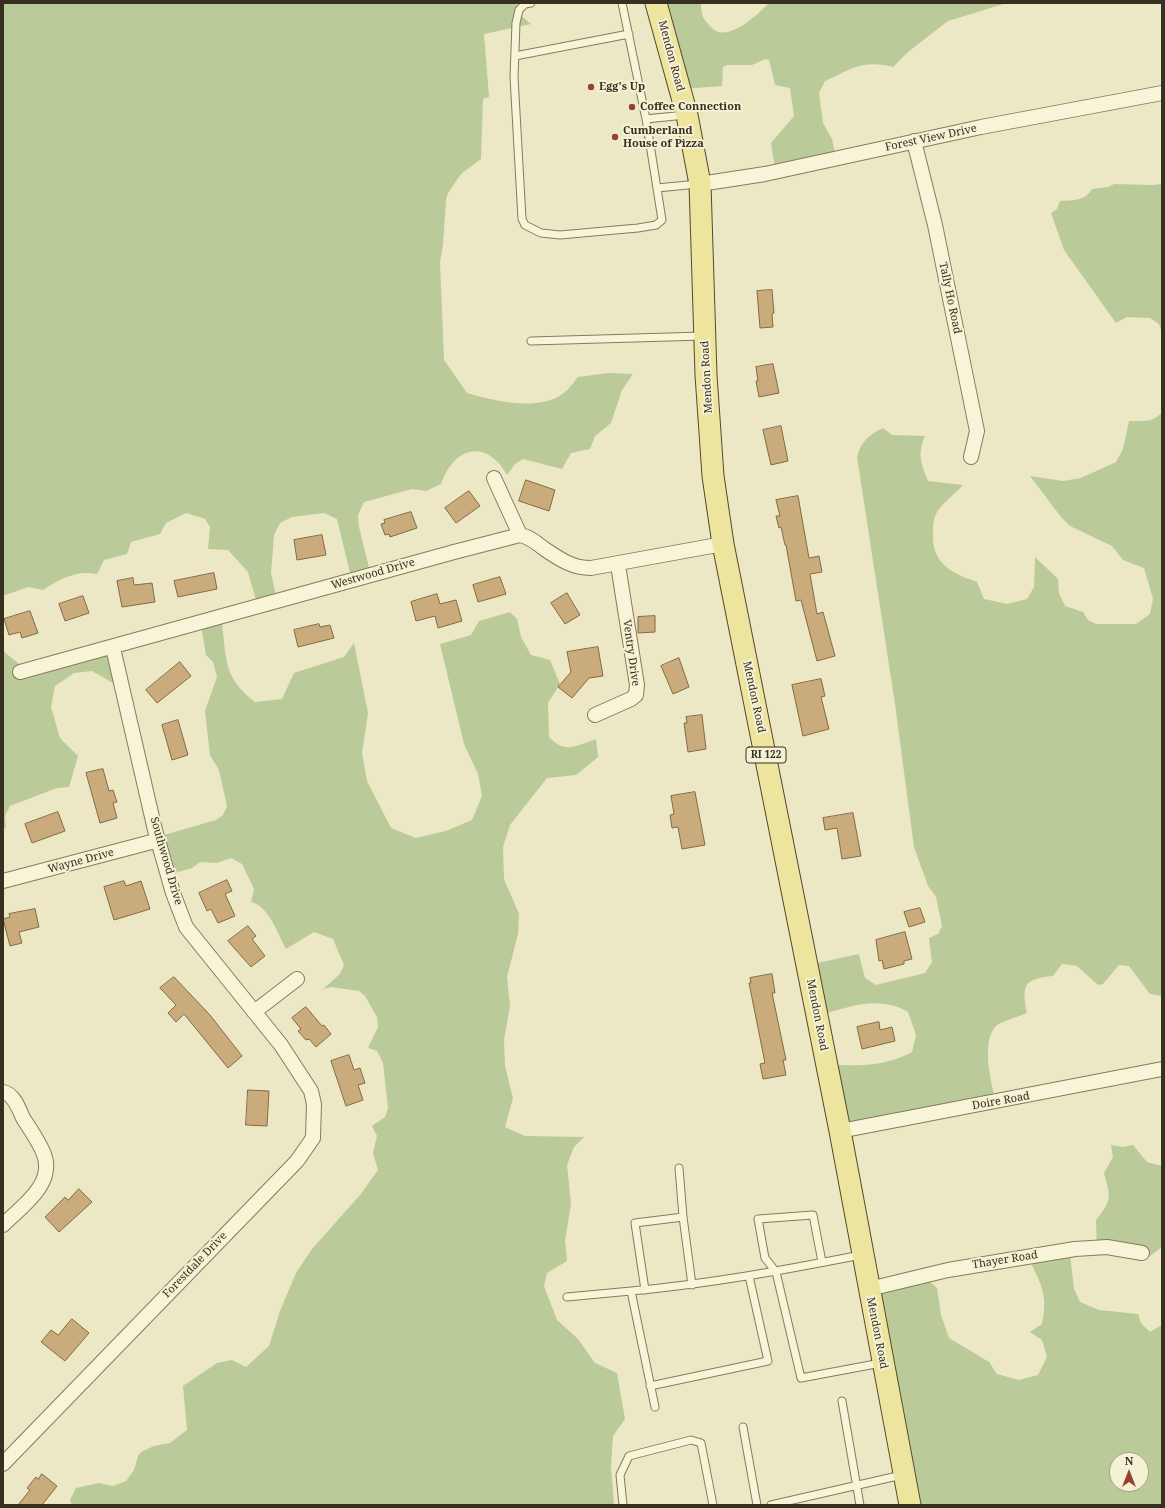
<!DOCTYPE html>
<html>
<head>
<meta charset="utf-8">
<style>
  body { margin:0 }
  #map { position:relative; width:1165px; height:1508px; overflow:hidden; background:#ece8c5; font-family:"Noto Serif",serif }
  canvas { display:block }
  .frame { position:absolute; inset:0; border:4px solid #372f1f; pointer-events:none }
  .north { position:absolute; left:1109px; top:1452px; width:40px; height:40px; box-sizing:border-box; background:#f4f1d4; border:1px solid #a8a38c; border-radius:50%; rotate:0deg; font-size:11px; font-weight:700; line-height:16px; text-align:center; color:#372f1f }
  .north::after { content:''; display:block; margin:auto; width:14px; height:18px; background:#92422e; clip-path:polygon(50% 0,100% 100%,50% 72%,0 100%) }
</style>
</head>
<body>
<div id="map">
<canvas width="1165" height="1508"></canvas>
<div class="frame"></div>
<div class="north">N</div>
</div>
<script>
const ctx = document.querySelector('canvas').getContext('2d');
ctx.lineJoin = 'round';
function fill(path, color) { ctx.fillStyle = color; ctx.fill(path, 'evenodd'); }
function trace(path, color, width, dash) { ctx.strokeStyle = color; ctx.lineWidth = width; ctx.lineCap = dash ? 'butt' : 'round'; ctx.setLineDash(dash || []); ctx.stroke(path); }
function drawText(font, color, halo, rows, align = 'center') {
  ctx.font = font + ' "Noto Serif",serif'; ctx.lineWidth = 4; ctx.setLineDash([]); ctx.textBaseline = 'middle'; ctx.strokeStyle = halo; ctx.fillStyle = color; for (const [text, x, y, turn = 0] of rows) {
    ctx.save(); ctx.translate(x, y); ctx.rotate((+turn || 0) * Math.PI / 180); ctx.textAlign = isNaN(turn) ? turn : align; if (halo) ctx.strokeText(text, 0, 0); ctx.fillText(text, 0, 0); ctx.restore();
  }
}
fill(new Path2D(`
  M3,3H513L518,5L519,14L531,24L484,34L489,97L483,99L481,159L461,174L448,193L446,200L443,245L440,262L444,360L467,393C494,401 536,411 561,395C568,391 573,383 578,377L609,373L633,374L622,390L611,423L595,436L590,449L571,453L562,469L523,459L515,464L507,475C486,438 454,447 441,484L426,491L412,489L364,502L358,515L359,527L371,576L352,581L337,519L324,513L292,517L280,523L274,535L271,573L276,595L256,600L248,572L228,550L208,549L210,527L205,519L186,513L166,523L160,534L131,542L127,554L104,560L97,574C77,570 60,579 43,590L28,587L3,596Z
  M655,3H701C701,13 702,18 709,25C711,27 714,30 716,31C733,39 759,13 769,3H1007L948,21L908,52L893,67C863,59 851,69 825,81L819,93L823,123L832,139L837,163L776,175L771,143L794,116L790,88L775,85L769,60L765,59L752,65H727L723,67L722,86L683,89Z
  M1114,184L1152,185L1162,184V333L1159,324L1150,318L1127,317L1116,323L1064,250L1051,213L1057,209L1060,201C1074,200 1085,201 1092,189L1108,187Z
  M1162,412V996L1150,994L1129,966L1119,965L1103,984L1098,985L1077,966L1062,964L1053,976C1022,979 1022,986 1027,1013C1020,1016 1000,1022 996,1026C980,1043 992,1084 996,1104L847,1135L837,1065C864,1066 888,1065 912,1052L916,1035L908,1012C878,995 850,1007 820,1015L803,966L859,954L865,978L876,985L925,973L932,962L929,938L938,934L942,926L936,897L928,886L914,847L895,704L857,457C861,441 869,435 883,428L892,435L925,436C917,455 921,463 928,481L963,485C955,494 941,504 936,514C933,520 933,526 933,532C931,563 951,573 977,582L984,599L1007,604L1027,599L1034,587L1035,557L1058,579L1059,593L1065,606L1083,612L1088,620L1096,624H1136L1150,614L1153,599L1144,568L1123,560L1112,546L1070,526L1061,517L1030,476L1063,481L1081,478L1116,462L1123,449L1129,421C1141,421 1154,423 1162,412Z
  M510,612L517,619L521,637L531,655L550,660L560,684L548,703L549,737C565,754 576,746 596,739L598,757L576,775L547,778L510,825L503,847L504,879L519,914L518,934L507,977L510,1006L504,1040L505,1066L513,1098L505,1127L525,1136L584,1137L574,1147L567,1165L571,1204L565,1240L567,1261L547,1273L544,1286L557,1320L578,1339L595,1363L617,1373L625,1419L613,1436L611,1466L614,1505H72L70,1500L76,1488L99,1483L113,1486L126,1481L134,1470L138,1456L141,1452L154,1446L170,1443L187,1430L183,1386L217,1363L232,1360L246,1367L269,1346L280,1311L296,1273L312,1249L360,1195L378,1170L373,1153L377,1136L372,1126L385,1117L388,1108L383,1063L377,1051L368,1048L378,1027L377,1017L365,996L359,991L331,987L323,989L340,974L344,965L333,939L314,932L286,949C278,934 269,906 251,902L254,889L242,864L231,858L217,863L200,862L192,868L168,875L157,837L216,820L223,815L227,806L219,770L210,755L205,711L217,677L213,662L206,655L201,625L212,621L222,624C227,661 223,677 255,702L282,699L294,673L344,657L354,643L368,713L362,753L367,781L391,828L416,838L446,831L472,820L482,796L478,774L464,744L440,644L471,635L479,621Z
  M109,650L120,687L92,671L74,673L55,686L51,707L60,738L78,756L69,787L57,788L10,806L5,816L6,829L3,826V651L28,671Z
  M1111,1145L1123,1147L1133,1145L1147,1162L1162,1166V1247L1146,1259L1097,1251L1096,1220C1113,1200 1110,1196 1104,1173L1113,1157Z
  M1070,1254L1074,1289L1080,1302L1099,1310L1138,1314L1141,1323L1150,1332L1162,1325V1505H909L869,1292L926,1279L937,1288L941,1315L949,1338L989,1362L997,1374L1019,1380L1038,1375L1047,1357L1042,1340L1030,1332L1042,1324C1048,1296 1042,1286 1030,1261ZM1117,1460H1141V1484H1117Z`), '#baca99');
const building = new Path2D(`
  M772,290L774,313L772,314L773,327L760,328L757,291Z
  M773,364L779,393L759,397L756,381H758L756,367Z
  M781,426L788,461L771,465L763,430Z
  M526,480L555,490L549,511L519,501Z
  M469,491L480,506L456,523L445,508Z
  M798,496L809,558L819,556L822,572L810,574L817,614L823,612L835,656L817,661L801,600L796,601L786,545H785L781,527L779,528L776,516H780L776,500Z
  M411,512L417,528L390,537L389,534L385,535L381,524L385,523L384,520Z
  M322,535L326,555L297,560L294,540Z
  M214,573L217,589L178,597L174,581Z
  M500,577L506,594L478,602L473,585Z
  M133,578L134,585L152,583L155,602L122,607L117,581Z
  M567,593L580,615L565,624L551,603Z
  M437,594L440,604L456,600L462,621L438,628L435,616L416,621L411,602Z
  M83,596L89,613L65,621L59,604Z
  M30,611L38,633L22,638L20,632L9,635L4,619Z
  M655,616V632L638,633V617Z
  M319,624L320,627L330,625L334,638L298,647L294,630Z
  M598,647L603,676L589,678L572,698L558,687L571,672L567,652Z
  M679,658L689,687L673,694L661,666Z
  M180,662L191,676L157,703L146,690Z
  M821,679L825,696L821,697L829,729L803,736L792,685Z
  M702,715L706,749L688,752L684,723H687L686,717Z
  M178,720L188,755L172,760L162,725Z
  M103,769L109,791L113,790L117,802L113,803L117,818L100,823L86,773Z
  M695,792L705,845L682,849L678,827L672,828L670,815L674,814L671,796Z
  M58,812L65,831L32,843L25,824Z
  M853,813L861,856L842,859L837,828L825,830L823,818Z
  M227,880L232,891L225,894L235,916L218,923L211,909L207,911L199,893Z
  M124,881L126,886L141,881L150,909L114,920L104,887Z
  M920,908L925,922L909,927L904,912Z
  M35,909L39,927L19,932L22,943L10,946L3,919L10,917L9,914Z
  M248,926L256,936L252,939L265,956L251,967L228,941Z
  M905,932L912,959L904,961V964L884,969L882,960L879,961L876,940Z
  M772,974L775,993H772L786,1060H783L786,1075L763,1079L760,1064L765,1063L749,983H751L750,978Z
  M174,977L210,1015L242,1056L228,1068L184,1014L176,1022L168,1013L176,1005L160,988Z
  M306,1007L322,1026L324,1025L331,1034L316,1047L309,1039L306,1040L298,1031L301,1029L292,1018Z
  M879,1022L880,1030L892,1027L895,1041L862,1049L857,1027Z
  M349,1055L354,1070L360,1068L365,1083L358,1085L363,1100L346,1106L331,1061Z
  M248,1090L269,1091L267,1126L246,1125Z
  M79,1189L92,1202L59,1232L45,1217L65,1197L68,1200Z
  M72,1319L89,1333L65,1361L41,1342L51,1330L58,1335Z
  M42,1474L57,1486L42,1505H18L30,1490L27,1488L36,1477L38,1479Z`);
fill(building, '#c9ab7c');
trace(building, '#846a43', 1);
const service = new Path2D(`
  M531,3L525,4L519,10L516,23L514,77L522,219L525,225L541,233L560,235L638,228L656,225L662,220L646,119L622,3
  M515,56L629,34
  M646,119L685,115
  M657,188L698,184
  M531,341L703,336
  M679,1168L683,1217
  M822,1262L813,1215L758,1219L765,1258L776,1272L801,1378L881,1363
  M645,1290L635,1223L683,1217L692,1285
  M567,1297L631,1291
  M650,1386L768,1361L749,1276
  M842,1401L860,1505
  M655,1407L631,1291C709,1284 784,1270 861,1255
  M743,1427L757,1505
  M623,1505L620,1475L629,1456L691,1440L701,1443L713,1505
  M771,1505L902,1475`);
const minor = new Path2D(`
  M914,141L935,225L977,431L971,457
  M700,184L765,174L981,127L1162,93
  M494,478L520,535
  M20,672L454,552L520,535C531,537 537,544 546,550C561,560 573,568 591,568L723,544
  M595,715L631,699L636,695L637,685L618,565
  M3,881L159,840
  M254,1012L297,979
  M3,1092C14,1094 19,1109 23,1118C30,1129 38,1140 43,1152C57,1183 22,1206 3,1225
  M840,1131L1162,1069
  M869,1289L948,1270L1075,1249L1107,1247L1142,1253
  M3,1464L297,1161L313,1138L314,1104L311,1091L281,1045L186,927L173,893L155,830L113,648`);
const primary = new Path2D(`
  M656,3L687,115L700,184L706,375L713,476L723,544L840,1131L910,1505`);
trace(service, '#867b5c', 9);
trace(minor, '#867b5c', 16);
trace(primary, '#544830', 23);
trace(service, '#f7f4d8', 7);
trace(minor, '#f7f4d8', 14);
trace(primary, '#ede59e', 21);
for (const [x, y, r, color] of [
  [591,87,4,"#92422e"],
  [632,107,4,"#92422e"],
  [615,137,4,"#92422e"]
]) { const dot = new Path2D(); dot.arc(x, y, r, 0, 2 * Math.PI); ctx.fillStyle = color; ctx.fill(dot); trace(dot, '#f4f1d4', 1.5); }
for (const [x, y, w] of [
  [766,755,40]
]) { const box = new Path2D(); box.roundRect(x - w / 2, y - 8, w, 16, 3); ctx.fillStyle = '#f4f1d4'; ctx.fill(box); trace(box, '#372f1f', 1); }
drawText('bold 10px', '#372f1f', null, [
  ["RI 122",766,755]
]);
drawText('11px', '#372f1f', '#f4f1d4', [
  ["Mendon Road",671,56,75],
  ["Forest View Drive",931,138,-12],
  ["Tally Ho Road",950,298,78],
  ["Mendon Road",707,377,-93],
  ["Westwood Drive",373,574,-16],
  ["Ventry Drive",631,653,82],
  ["Mendon Road",754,697,78],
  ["Wayne Drive",81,861,-15],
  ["Southwood Drive",166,861,74],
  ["Mendon Road",817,1015,79],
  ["Doire Road",1001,1101,-10],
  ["Thayer Road",1005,1260,-9],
  ["Forestdale Drive",195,1265,-46],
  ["Mendon Road",877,1333,79]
]);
drawText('bold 11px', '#372f1f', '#f4f1d4', [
  ["Egg's Up",599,87],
  ["Coffee Connection",640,107],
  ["Cumberland",623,131],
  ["House of Pizza",623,144]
], 'left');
</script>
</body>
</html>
